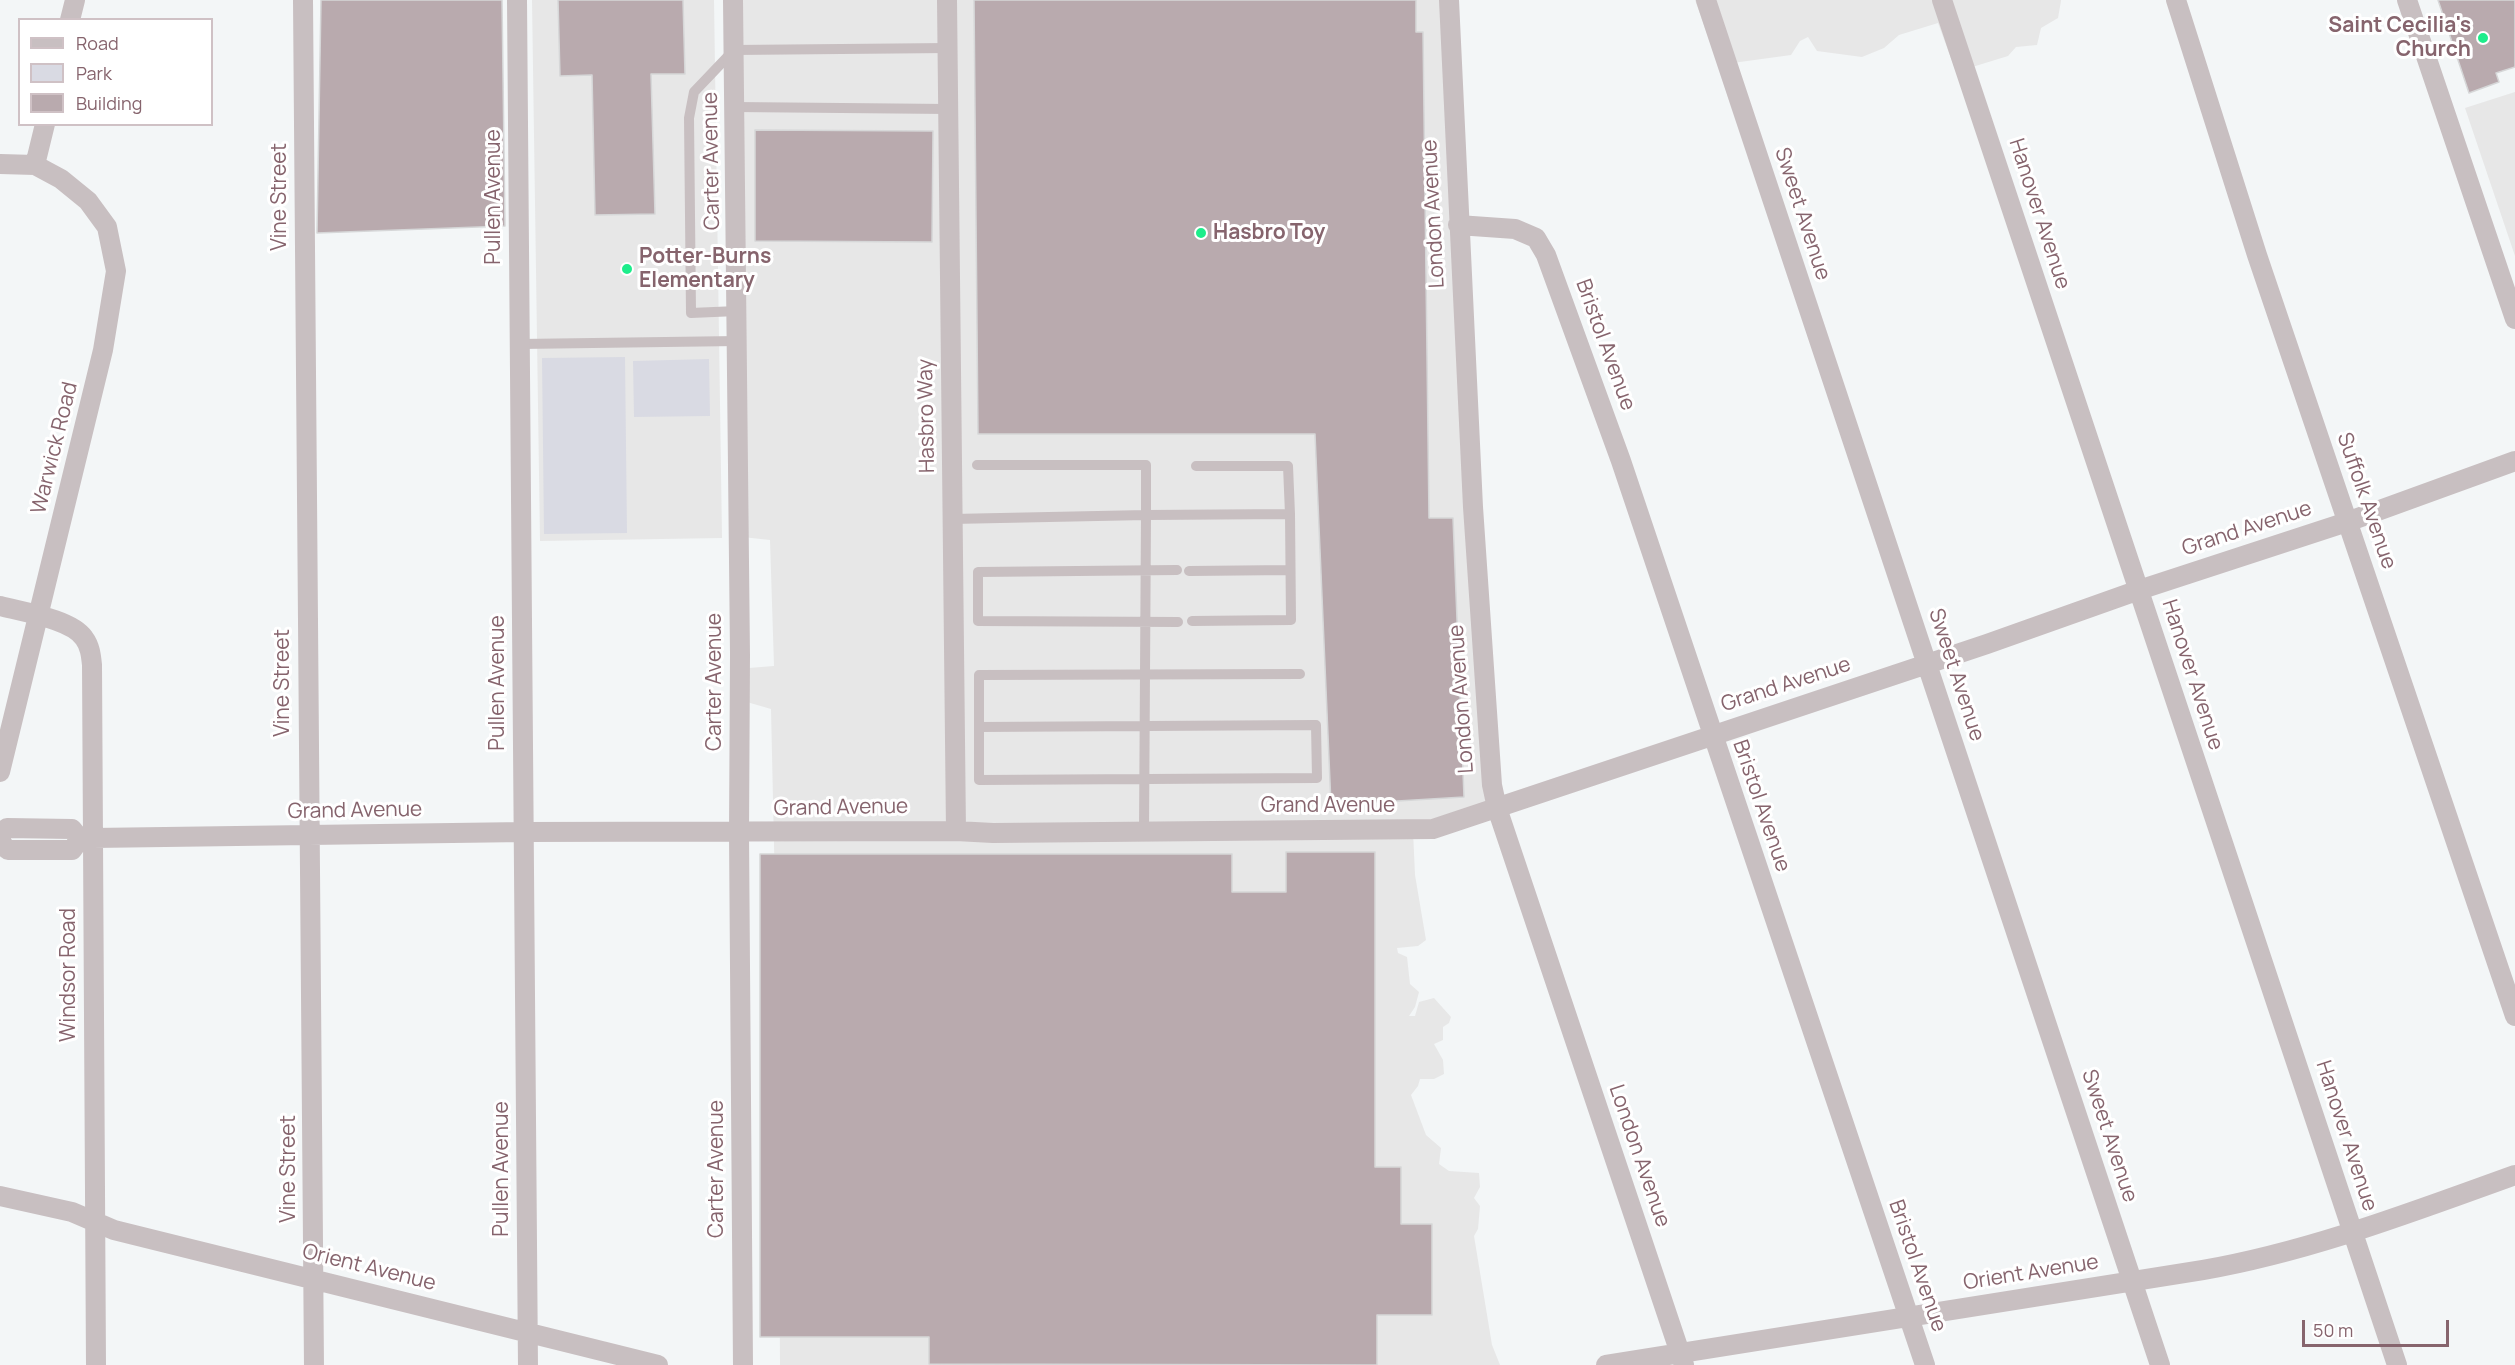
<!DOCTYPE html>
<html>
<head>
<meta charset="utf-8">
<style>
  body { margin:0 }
  #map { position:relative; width:2515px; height:1365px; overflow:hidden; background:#f3f6f7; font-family:Manrope,sans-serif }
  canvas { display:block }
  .legend { position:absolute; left:18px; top:18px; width:195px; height:108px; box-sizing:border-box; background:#fff; border:2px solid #cfc1c5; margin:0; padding:8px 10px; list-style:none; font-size:18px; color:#86646d }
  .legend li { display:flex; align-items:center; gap:12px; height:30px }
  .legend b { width:30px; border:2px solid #cfc1c5 }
  .scale { position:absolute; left:2302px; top:1320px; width:147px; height:27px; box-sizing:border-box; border:3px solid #86646d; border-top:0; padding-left:8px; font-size:18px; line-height:21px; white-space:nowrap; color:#86646d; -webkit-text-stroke:4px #fff; paint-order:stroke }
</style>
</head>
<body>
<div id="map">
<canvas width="2515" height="1365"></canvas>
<ul class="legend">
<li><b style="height:8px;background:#c8bfc1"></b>Road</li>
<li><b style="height:16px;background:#d9dae3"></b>Park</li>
<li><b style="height:16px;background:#b9aaae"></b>Building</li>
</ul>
<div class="scale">50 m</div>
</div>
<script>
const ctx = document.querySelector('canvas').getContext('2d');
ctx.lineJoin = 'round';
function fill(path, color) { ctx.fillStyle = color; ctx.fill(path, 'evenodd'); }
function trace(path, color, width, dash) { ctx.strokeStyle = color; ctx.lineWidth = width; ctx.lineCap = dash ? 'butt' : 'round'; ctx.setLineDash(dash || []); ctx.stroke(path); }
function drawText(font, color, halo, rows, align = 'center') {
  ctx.font = font + ' Manrope,sans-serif'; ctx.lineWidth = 6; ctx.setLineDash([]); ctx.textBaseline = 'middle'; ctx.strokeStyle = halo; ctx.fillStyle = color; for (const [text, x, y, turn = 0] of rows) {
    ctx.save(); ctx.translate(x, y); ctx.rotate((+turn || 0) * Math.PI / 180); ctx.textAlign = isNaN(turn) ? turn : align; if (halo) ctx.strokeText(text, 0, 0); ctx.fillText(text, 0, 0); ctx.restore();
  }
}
fill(new Path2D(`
  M532,0H714L722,538L540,541Z
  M729,0H1440L1492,807L1413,831L1415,875L1426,940L1418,946L1397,948L1398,953L1407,957L1410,984L1419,992L1415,1007L1409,1016H1415L1419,1002L1434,998L1451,1017L1449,1023L1443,1027V1040L1434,1044L1443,1060L1444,1074L1434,1079H1420L1418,1086L1411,1095L1426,1135L1441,1148L1439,1164L1449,1171L1479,1173L1480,1187L1474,1198L1480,1206L1478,1229L1474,1236L1492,1345L1500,1365H780L778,1026L771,709L733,698L736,669L774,666L770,540L733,536Z
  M1695,0H2061V1L2058,18L2041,28L2037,45L2016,47L2008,56L1956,72L1938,23L1899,35L1884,48L1862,57L1817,51L1808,37L1800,41L1791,55L1718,65Z
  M2515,92V256L2465,108Z`), '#e7e7e7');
fill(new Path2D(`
  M625,357L627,533L544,534L542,358Z
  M709,359L710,416L634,417L633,361Z`), '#d9dae3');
const building = new Path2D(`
  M321,0H502L505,226L317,233Z
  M558,0H683L685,74H651L655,214L595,215L592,75L560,76Z
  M974,0H1416V32H1423L1429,518H1453L1464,797L1331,805L1315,434H978Z
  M2438,0H2515V67L2496,73L2499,82L2469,93Z
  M755,130L933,131L932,242L755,241Z
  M1286,852H1375V1167H1401V1224H1432V1315H1377V1365L929,1364V1337H760V854H1232V892H1286Z`);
fill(building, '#b9aaae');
trace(building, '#d6d7d8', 1.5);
trace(new Path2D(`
  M735,107L948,109
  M737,311L691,313L689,118L694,92L734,50L948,48
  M520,344L738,341
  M977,465H1146V515L1290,514L1288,466H1196
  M952,519L1146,515L1144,831
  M1177,570L978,572V621L1178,622
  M1189,571L1290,570
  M1192,621L1291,620L1290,514
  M979,727V780L1317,778L1316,725L979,727V675L1300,674`), '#c8bfc1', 10);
trace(new Path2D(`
  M303,0L314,1365
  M517,0L528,1365
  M733,0L740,654L739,833L743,1365
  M947,0L956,831
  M1449,0L1473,507L1492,785L1497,808L1684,1365
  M1706,0L2160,1365
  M1942,0L2397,1365
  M2176,0L2257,255L2515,1016
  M2407,0L2515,319
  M70,20L75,0
  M0,164L35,165L61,179L88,201L107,227L116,271L103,350L0,772
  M35,165L45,124
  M1458,225L1515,229L1536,238L1546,255L1621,461L1925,1365
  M0,606C22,612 71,619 84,638C90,646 91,655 92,665L96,1365
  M0,836L7,828L72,829L80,839
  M0,842L8,850H72L80,839L93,838L524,832L956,831L993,833L1433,829L1987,644L2139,590L2347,522L2515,461
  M0,1196L72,1212L114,1230L658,1365
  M1606,1365L2203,1270C2311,1251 2412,1212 2515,1175`), '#c8bfc1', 20);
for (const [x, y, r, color] of [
  [2483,38,6,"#1ded8b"],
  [1201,233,6,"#1ded8b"],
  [627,269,6,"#1ded8b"]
]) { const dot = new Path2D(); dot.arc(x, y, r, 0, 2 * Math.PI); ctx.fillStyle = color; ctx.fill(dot); trace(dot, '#fff', 2); }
drawText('bold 21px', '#86646d', '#fff', [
  ["Saint Cecilia's",2471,26,"right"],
  ["Church",2471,50,"right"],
  ["Hasbro Toy",1213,233],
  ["Potter-Burns",639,257],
  ["Elementary",639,281]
], 'left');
drawText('21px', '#86646d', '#fff', [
  ["Carter Avenue",712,161,-91],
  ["Vine Street",280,197,-90],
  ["Pullen Avenue",494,197,-90],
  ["London Avenue",1434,214,-93],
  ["Sweet Avenue",1802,214,72],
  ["Hanover Avenue",2039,214,72],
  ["Bristol Avenue",1605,345,70],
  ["Hasbro Way",927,416,-91],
  ["Warwick Road",55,448,-76],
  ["Suffolk Avenue",2366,501,71],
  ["Grand Avenue",2247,529,-18],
  ["Sweet Avenue",1956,675,72],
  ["Hanover Avenue",2192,675,72],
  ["Carter Avenue",715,682,-90],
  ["Vine Street",283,683,-90],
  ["Pullen Avenue",498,683,-90],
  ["Grand Avenue",1786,685,-18],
  ["London Avenue",1462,699,-94],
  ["Grand Avenue",1328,806],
  ["Bristol Avenue",1761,806,71],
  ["Grand Avenue",841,808,-1],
  ["Grand Avenue",355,811,-1],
  ["Windsor Road",69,975,-90],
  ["Sweet Avenue",2109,1136,72],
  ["Hanover Avenue",2346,1136,72],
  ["London Avenue",1639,1156,71],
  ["Vine Street",289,1169,-90],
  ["Pullen Avenue",502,1169,-90],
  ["Carter Avenue",717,1169,-90],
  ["Bristol Avenue",1917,1266,71],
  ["Orient Avenue",369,1268,14],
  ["Orient Avenue",2031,1273,-9]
]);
</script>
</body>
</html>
